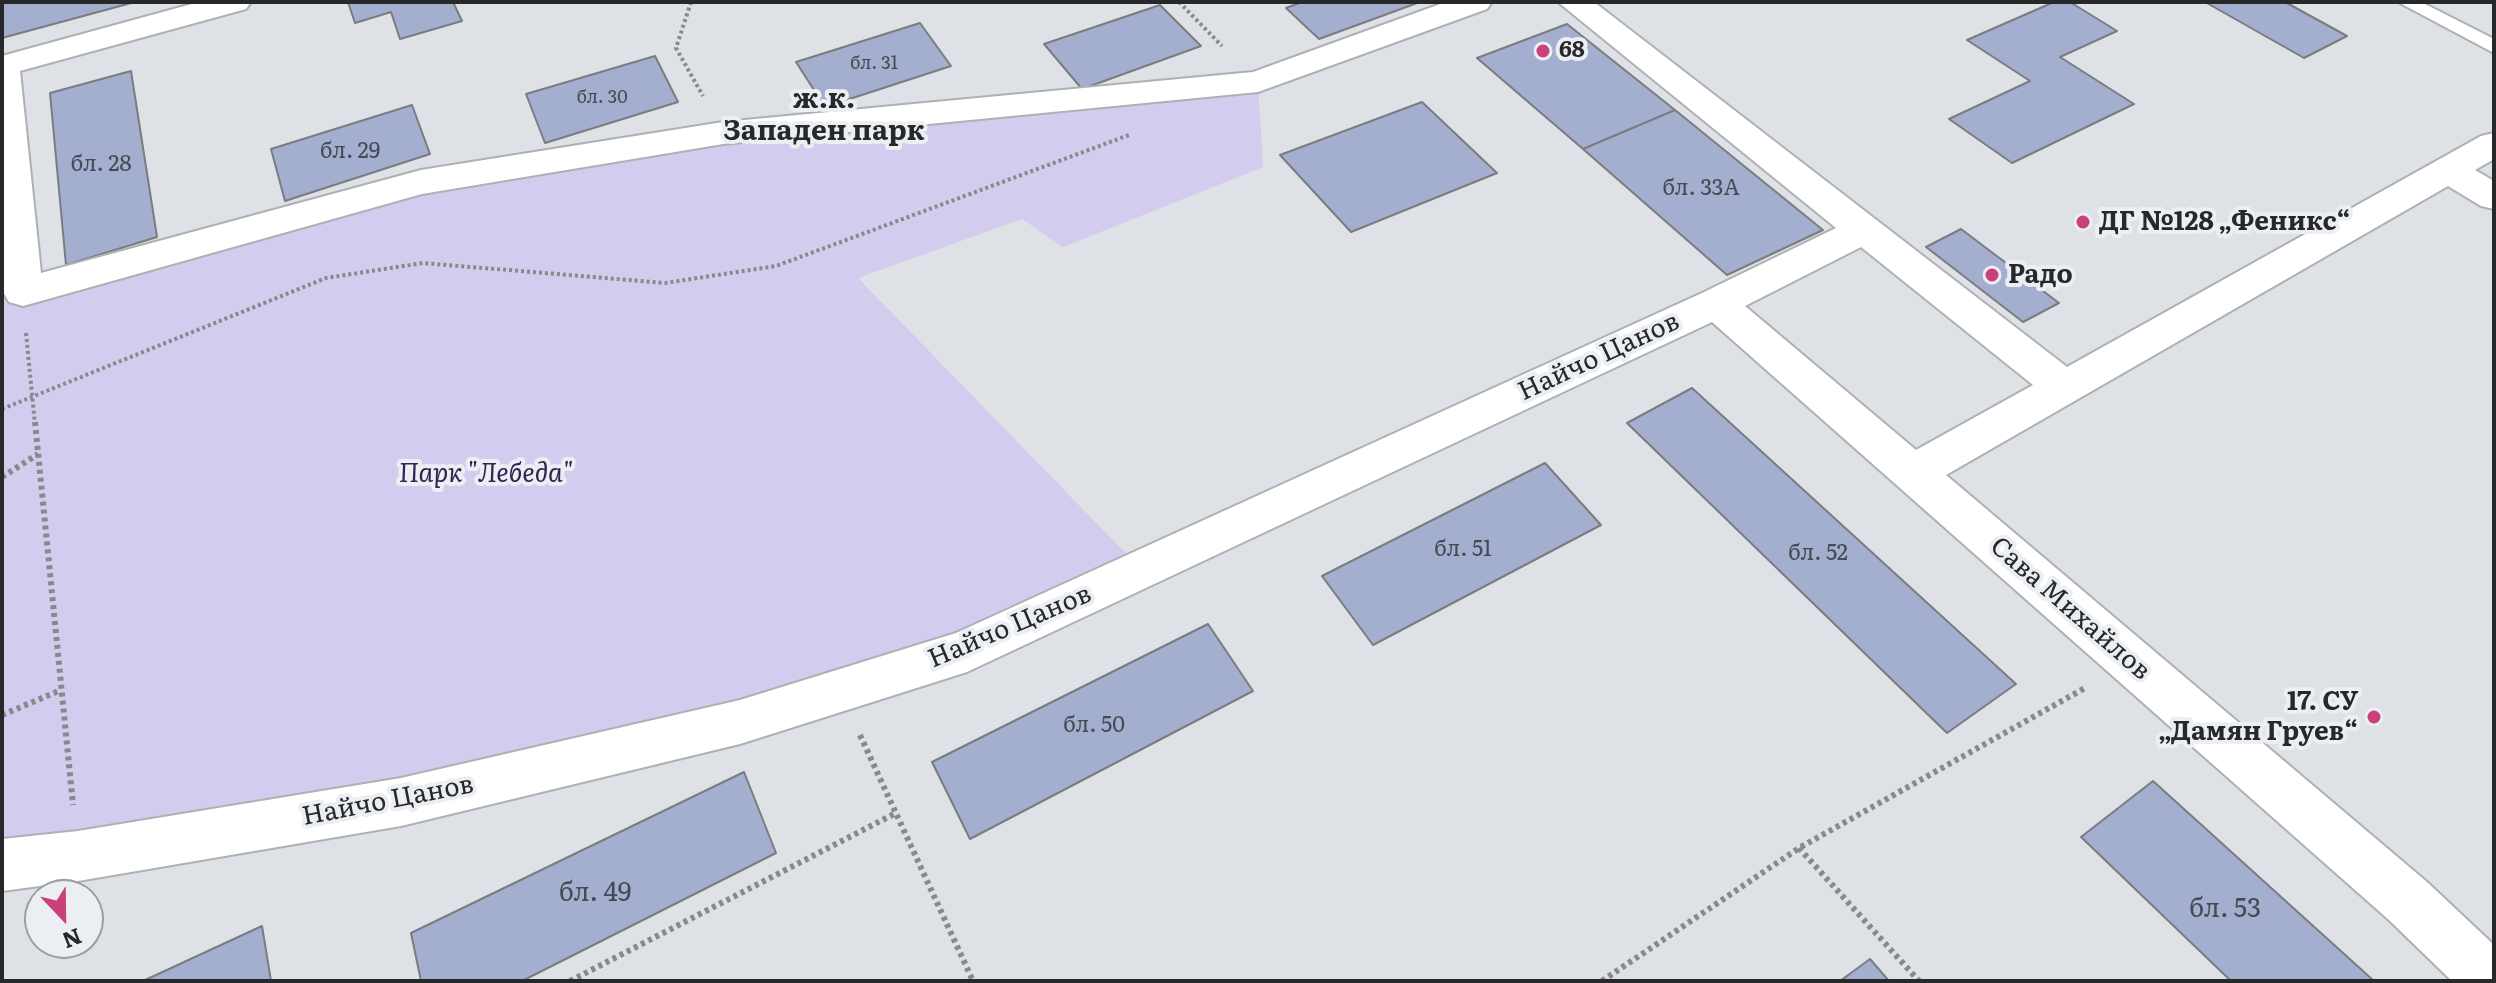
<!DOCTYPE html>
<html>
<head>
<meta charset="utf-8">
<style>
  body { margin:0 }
  #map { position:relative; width:2496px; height:983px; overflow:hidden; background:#dee1e5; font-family:Literata,serif }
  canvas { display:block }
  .frame { position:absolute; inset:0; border:4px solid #27282a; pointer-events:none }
  .north { position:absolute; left:24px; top:879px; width:80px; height:80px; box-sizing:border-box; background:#ebeef2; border:2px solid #9d9fa2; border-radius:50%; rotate:158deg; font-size:22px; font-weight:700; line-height:32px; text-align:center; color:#27282a }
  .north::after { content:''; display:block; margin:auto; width:28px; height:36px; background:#ca4079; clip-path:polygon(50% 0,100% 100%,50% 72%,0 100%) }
</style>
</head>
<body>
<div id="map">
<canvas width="2496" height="983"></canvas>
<div class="frame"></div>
<div class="north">N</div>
</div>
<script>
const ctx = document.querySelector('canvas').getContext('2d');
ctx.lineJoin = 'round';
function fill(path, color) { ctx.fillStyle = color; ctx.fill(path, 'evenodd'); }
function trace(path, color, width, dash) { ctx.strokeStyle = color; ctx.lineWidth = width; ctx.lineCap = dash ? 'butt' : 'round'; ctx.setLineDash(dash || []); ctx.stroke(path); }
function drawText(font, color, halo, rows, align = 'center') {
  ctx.font = font + ' Literata,serif'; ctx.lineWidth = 8; ctx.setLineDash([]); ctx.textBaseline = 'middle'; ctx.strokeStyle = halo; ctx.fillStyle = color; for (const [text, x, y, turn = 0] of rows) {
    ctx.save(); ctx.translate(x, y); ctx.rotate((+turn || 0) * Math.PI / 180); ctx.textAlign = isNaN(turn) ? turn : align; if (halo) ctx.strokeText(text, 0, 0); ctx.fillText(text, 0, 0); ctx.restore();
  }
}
fill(new Path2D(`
  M1258,82L1263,167L1063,247L1022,219L858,278L1142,570L740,722L2,865V299L421,182L723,133Z`), '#d3ccee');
const building = new Path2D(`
  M2,2H135L2,38Z
  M348,2H453L462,21L400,39L391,12L355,23Z
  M1302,2H1420L1319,39L1286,8Z
  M2054,2H2070L2117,31L2060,57L2134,104L2012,163L1949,119L2030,81L1967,40Z
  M2205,2H2285L2347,36L2304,58Z
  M1160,5L1201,46L1082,89L1044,44Z
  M920,23L951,66L825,107L796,62Z
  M1567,24L1675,110L1583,149L1477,58Z
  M655,56L678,102L545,143L526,94Z
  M131,71L157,237L66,265L50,93Z
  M1422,102L1497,173L1351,232L1280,155Z
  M412,105L430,154L285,201L271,149Z
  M1675,110L1823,230L1727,275L1583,149Z
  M1961,229L2059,303L2023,322L1926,247Z
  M1692,388L2016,684L1947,733L1627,423Z
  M1545,463L1601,525L1373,645L1322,576Z
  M1208,624L1253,691L970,839L932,762Z
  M744,772L776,853L522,981H421L411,933Z
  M2153,781L2374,981H2231L2081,837Z
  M262,926L271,981H143Z
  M1870,959L1889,981H1840Z`);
fill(building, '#a4aecf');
trace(building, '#7b7c80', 2);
const lane = new Path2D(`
  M2398,2H2421L2494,39V53Z`);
const street = new Path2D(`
  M199,2H251L246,9L20,71L41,273L421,170L723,122L1253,72L1446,2H1492L1487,9L1258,92L723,144L422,194L23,306L9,302L3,292L2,273V56Z
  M1558,2H1594L2067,367L2481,136L2494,133V159L2475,170L2494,181V209L2481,206L2448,186L1946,475L2427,882L2494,945V981H2452L2389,920L1712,322L967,672L740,744L401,826L78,881L2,891V839L78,831L401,778L740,700L956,633L1702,293L1836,228ZM1861,247L2033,385L1916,450L1745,306Z`);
trace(lane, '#aeb1b4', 4);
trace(street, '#aeb1b4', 4);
trace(new Path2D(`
  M691,2L676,48L703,96
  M1179,2L1222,46
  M26,333L35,424
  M2,409L326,278L423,263L665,283L776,266L1129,135`), '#87898c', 4, [3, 3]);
trace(new Path2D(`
  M35,422L73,805
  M2,477L38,454
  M2,715L61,690
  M860,735L973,981
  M1799,848L1919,981
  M570,981L896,813
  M1602,981L1799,848L2085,688`), '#87898c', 6, [4, 4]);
fill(lane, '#fff');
fill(street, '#fff');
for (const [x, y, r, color] of [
  [1543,51,8,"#ca4079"],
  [2083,222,8,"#ca4079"],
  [1992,275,8,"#ca4079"],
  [2374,717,8,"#ca4079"]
]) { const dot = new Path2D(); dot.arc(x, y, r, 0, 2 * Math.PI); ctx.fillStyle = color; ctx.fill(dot); trace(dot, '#ebeef2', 3); }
drawText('18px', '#464a53', null, [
  ["бл. 31",874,64],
  ["бл. 30",602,98]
]);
drawText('bold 22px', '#27282a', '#ebeef2', [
  ["68",1559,51]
], 'left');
drawText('22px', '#464a53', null, [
  ["бл. 29",350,152],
  ["бл. 28",101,165],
  ["бл. 33А",1701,189],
  ["бл. 51",1463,550],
  ["бл. 52",1818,554],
  ["бл. 50",1094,726]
]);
drawText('bold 26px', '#27282a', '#ebeef2', [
  ["ДГ №128 „Феникс“",2099,222],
  ["Радо",2008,275],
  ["17. СУ",2358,702,"right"],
  ["„Дамян Груев“",2358,732,"right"]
], 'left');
drawText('26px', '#27282a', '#ebeef2', [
  ["Найчо Цанов",1599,357,-25],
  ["Сава Михайлов",2070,609,41],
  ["Найчо Цанов",1010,627,-23],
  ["Найчо Цанов",388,801,-11]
]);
drawText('italic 26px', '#312450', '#ebeef2', [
  ["Парк \"Лебеда\"",486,474]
]);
drawText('26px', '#464a53', null, [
  ["бл. 49",595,893],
  ["бл. 53",2225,909]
]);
drawText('bold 28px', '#27282a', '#ebeef2', [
  ["ж.к.",824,100],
  ["Западен парк",824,132]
]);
</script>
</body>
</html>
